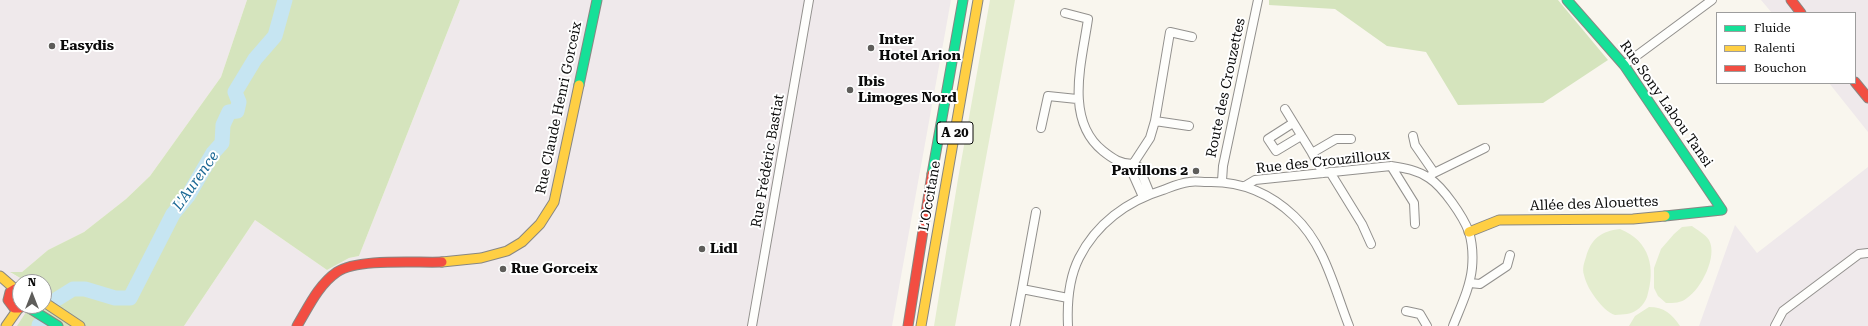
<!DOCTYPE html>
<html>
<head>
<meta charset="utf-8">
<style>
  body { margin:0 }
  #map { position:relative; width:1868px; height:326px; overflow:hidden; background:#f9f6ee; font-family:"Roboto Serif",serif }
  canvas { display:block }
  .legend { position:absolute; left:1716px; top:12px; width:140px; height:72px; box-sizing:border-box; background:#fff; border:1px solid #9d9d9d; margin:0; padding:5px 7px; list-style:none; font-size:12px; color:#0a0a0a }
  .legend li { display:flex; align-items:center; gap:8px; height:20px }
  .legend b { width:20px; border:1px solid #9d9d9d }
  .north { position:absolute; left:12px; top:274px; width:40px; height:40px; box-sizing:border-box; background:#fff; border:1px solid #9d9d9d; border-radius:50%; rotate:0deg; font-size:11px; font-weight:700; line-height:16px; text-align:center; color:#0a0a0a }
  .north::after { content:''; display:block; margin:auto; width:14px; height:18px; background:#5e5d5a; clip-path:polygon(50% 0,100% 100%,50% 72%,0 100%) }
</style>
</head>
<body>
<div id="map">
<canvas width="1868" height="326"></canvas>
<ul class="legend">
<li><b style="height:5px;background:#16e098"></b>Fluide</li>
<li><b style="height:5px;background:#ffcf43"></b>Ralenti</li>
<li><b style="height:5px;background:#f24e42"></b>Bouchon</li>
</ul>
<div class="north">N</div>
</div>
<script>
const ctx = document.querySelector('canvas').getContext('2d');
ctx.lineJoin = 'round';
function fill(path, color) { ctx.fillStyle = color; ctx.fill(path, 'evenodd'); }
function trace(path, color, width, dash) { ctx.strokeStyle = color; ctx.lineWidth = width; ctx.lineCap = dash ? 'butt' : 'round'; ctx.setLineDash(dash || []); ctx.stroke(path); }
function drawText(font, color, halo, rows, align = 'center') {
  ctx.font = font + ' "Roboto Serif",serif'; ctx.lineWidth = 4; ctx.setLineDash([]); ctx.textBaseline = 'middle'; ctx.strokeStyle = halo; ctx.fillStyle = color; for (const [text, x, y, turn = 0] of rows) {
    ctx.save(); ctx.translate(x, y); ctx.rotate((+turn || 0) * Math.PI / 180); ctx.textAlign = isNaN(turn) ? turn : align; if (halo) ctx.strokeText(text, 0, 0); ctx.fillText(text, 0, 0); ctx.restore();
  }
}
fill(new Path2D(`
  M0,0H247L221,77L150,176L126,199L84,232L48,250L22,272L11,273L27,282H20V306H33L24,326H0Z
  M460,0H951L892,326H184L255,220L327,270L349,258L359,256Z
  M1761,0H1868V132L1829,83H1855V13H1772Z
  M1868,167V326H1699L1735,225L1757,253Z`), '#efe9eb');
fill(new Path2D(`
  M990,0H1015L955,326H934L958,179Z
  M1692,226C1697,230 1705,234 1709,240C1718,256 1701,289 1687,298C1681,303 1674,303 1666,303L1658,296L1654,288V268L1661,249L1674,234L1682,227Z
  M1620,229C1650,241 1656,268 1647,297C1644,305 1636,313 1627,314C1624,314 1619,315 1615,315C1608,313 1601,305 1597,300C1591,292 1586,284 1584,275C1582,269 1584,263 1586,257C1591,239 1601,231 1620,229Z
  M1649,307C1664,307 1672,314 1680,326H1629L1635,316Z`), '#e4edcf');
fill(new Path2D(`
  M247,0H460L359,256L349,258L327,270L255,220L184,326H17L30,306H44V282H27L10,272H22L48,250L84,232L126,199L150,176L221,77Z
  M1269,0H1558L1608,60L1543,103L1458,105L1426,52L1387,46L1335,9L1269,5Z`), '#d5e4bd');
trace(new Path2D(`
  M57,299L73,289H85L115,298H130L173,214L188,196L213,153L222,143L223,125L229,112L237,111L239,102L235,92L255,59L275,36L285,0
  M39,325V326`), '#c6e5f2', 15);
const street = new Path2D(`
  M1065,13L1088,19C1082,61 1064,120 1103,151C1113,159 1121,164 1133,164L1150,138L1155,121L1170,32L1192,37
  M1624,65L1712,0
  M1285,109L1312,153L1336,139H1351
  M1155,121L1189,126
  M1293,123L1268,139L1276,151L1301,136
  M1041,128L1048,96L1077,99
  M1413,136L1415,145L1433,171L1432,174
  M1312,153L1323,173
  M1391,166L1414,203L1415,224
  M1330,172L1362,224L1371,244
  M1430,178L1432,174L1485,148
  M1222,181L1223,166L1258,0
  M1245,186L1255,180L1391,166C1405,168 1417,170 1429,178C1443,187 1463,216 1469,232C1472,242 1473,257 1472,268C1470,288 1460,308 1453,326
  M1143,197L1131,170L1133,164L1139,167L1150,194
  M1036,212L1022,289L1068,298
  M1470,283L1480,284L1507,266L1510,255
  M1406,311L1420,314L1427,326
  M752,326L809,0
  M1015,326L1022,289
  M1068,326C1067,305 1069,278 1079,258C1096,224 1127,201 1163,190C1171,187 1180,183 1189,182C1195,181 1201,182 1207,182C1240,181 1270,193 1294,216C1325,245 1334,288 1349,326
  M1775,326L1783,311L1859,254L1868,253`);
const fast = new Path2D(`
  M1567,0L1624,65L1722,210L1665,216
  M579,85L597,0
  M932,174L963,0
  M26,306L58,326`);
const slow = new Path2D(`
  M1469,232L1499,220L1633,219L1665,216
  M442,262L481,258L507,251L522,242L540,224L554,202L579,85
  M0,276L15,289
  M44,302L80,326
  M6,326L18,309
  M921,326L978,0`);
const jam = new Path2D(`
  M1791,0L1801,13
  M1855,82L1868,98
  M20,289H15L10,292L8,300L14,308H19L24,306
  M297,326C308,308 318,285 337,272C358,258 416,263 442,262
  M908,326L932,174`);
trace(street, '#92908d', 10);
trace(fast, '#888783', 11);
trace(slow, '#888783', 11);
trace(jam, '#888783', 11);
trace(street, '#fefefc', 8);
trace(fast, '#16e098', 9);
trace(slow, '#ffcf43', 9);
trace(jam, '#f24e42', 9);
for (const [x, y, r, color] of [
  [52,46,4,"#5e5d5a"],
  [871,48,4,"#5e5d5a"],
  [850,90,4,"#5e5d5a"],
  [1196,171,4,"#5e5d5a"],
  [702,249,4,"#5e5d5a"],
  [503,269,4,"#5e5d5a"]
]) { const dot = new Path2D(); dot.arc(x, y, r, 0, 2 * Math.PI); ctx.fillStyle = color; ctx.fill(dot); trace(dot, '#fff', 1.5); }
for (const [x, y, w] of [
  [955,133,36]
]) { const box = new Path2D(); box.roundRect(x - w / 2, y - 11, w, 22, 3); ctx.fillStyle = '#fff'; ctx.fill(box); trace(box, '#0a0a0a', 1); }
drawText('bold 13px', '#0a0a0a', null, [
  ["A 20",955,133]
]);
drawText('bold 14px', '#0a0a0a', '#fff', [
  ["Inter",879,40],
  ["Hotel Arion",879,56],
  ["Easydis",60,46],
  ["Ibis",858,82],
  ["Limoges Nord",858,98],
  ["Pavillons 2",1188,171,"right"],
  ["Lidl",710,249],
  ["Rue Gorceix",511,269]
], 'left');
drawText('14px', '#0a0a0a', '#fff', [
  ["Route des Crouzettes",1226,88,-78],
  ["Rue Sony Labou Tansi",1666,104,55],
  ["Rue Claude Henri Gorceix",559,108,-78],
  ["Rue Frédéric Bastiat",768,161,-80],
  ["Rue des Crouzilloux",1323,162,-6],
  ["L'Occitane",930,196,-80],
  ["Allée des Alouettes",1594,204,-2]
]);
drawText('italic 15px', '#1b6895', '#fff', [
  ["L'Aurence",196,181,-55]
]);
</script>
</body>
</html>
